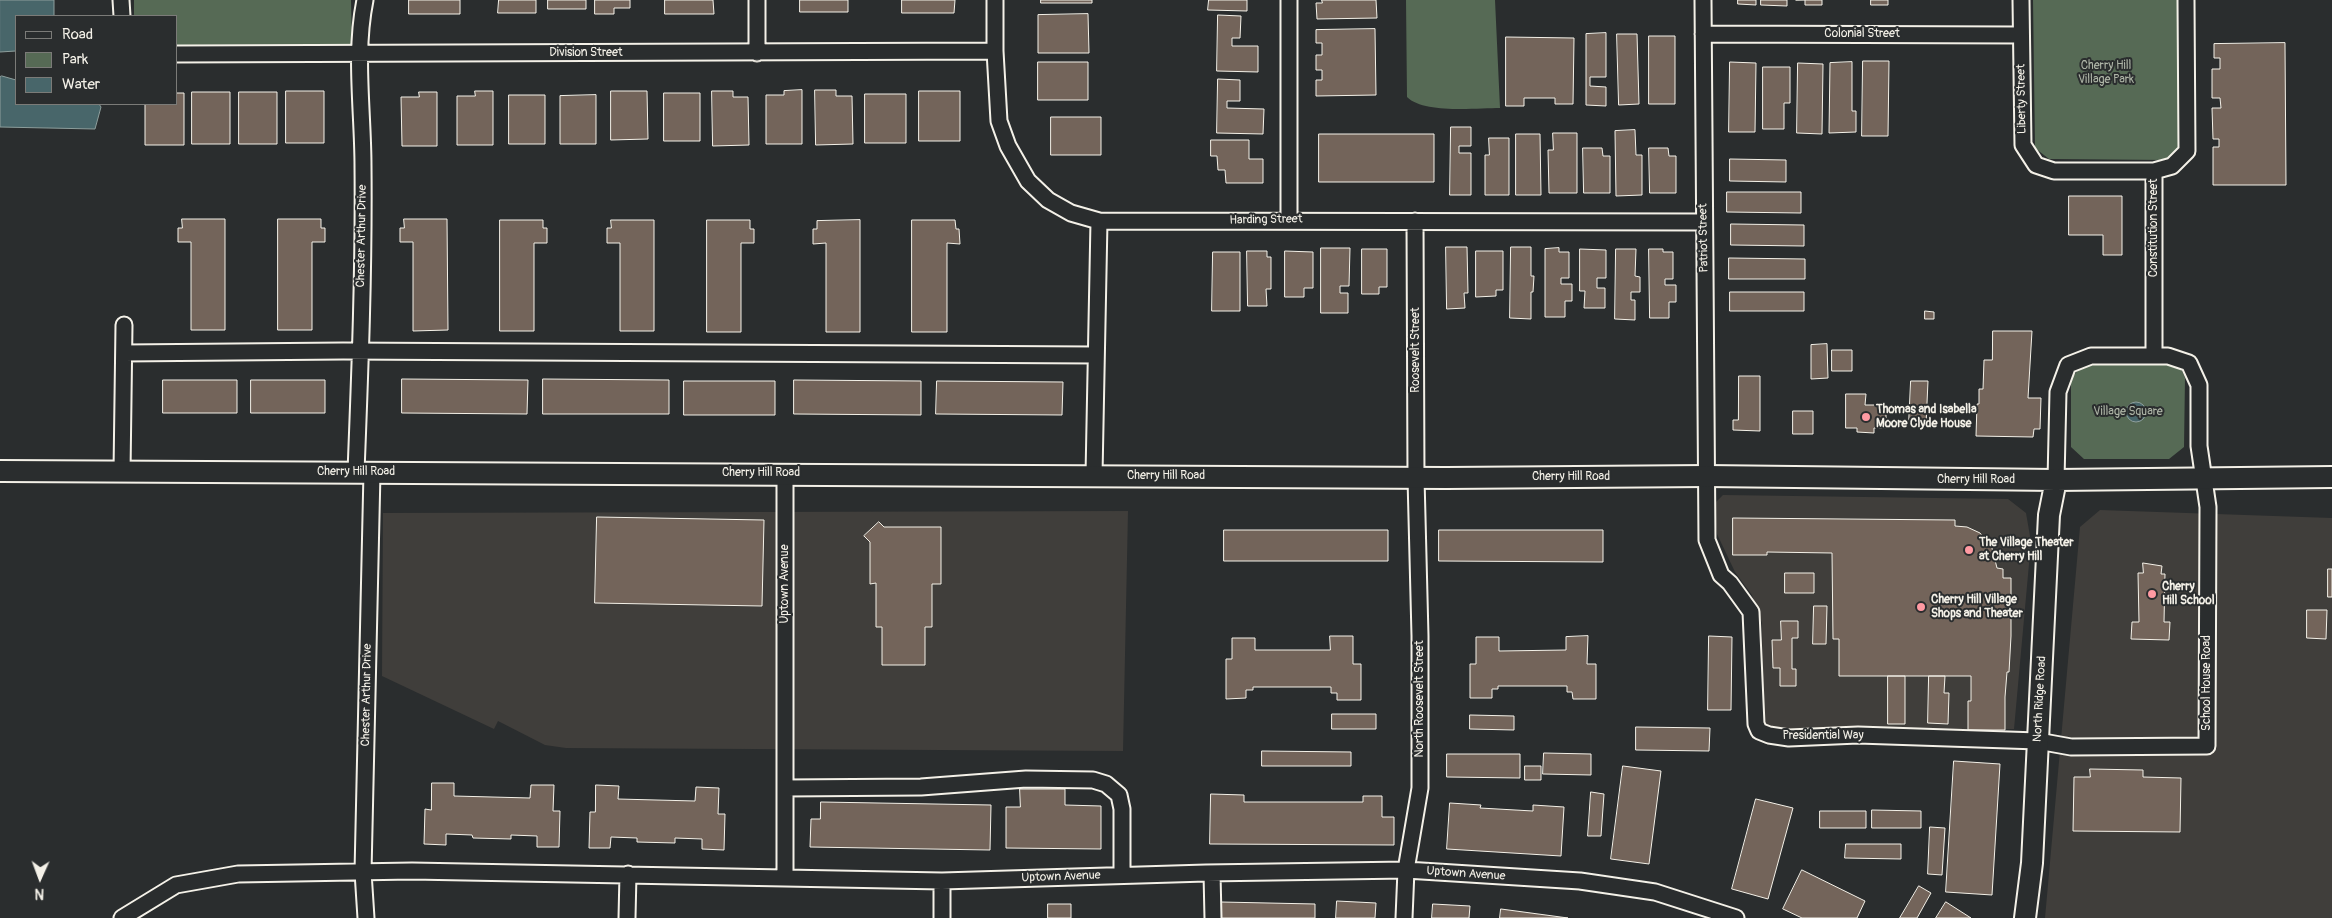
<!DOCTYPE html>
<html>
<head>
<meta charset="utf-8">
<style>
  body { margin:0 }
  #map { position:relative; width:2332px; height:918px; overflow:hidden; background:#2a2d2e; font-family:Pangolin,sans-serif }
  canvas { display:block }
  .legend { position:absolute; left:15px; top:15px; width:162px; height:90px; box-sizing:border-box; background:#2a2d2e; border:1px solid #7b7b78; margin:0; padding:6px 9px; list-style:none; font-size:15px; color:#f4f1e8 }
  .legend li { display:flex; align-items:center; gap:10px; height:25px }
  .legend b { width:25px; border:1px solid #7b7b78 }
  .north { position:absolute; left:15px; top:853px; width:50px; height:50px; -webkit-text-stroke:4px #2a2d2e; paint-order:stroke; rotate:182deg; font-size:14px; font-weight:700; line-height:20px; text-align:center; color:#f4f1e8 }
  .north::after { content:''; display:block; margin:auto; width:18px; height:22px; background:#f4f1e8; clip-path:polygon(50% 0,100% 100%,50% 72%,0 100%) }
</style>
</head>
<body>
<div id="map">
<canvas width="2332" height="918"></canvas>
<ul class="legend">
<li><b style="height:6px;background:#2a2d2e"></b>Road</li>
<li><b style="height:14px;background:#566a55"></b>Park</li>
<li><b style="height:14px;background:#48666a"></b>Water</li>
</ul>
<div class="north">N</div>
</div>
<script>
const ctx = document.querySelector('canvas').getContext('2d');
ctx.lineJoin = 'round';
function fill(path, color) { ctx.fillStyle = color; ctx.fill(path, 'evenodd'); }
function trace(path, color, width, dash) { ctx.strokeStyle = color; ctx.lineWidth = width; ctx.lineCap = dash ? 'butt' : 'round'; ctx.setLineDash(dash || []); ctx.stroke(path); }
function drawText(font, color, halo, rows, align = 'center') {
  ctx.font = font + ' Pangolin,sans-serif'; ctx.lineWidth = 4; ctx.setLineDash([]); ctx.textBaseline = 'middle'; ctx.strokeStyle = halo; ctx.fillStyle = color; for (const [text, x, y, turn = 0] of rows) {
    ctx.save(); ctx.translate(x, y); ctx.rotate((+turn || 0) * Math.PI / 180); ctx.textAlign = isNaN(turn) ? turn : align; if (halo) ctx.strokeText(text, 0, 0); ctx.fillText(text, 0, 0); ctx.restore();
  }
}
fill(new Path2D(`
  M1723,495L2008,499L2026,513L2031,542L2014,729L1780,731L1769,728L1763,720L1762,623L1752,595L1735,572L1717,534L1714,504Z
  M2100,510L2332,518V918H2045L2080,527Z
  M1128,511L1123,751L566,748L545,745L498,721L494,729L382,676L383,513Z`), '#403e3b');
fill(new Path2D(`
  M134,0H351L352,44L176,45V16H134Z
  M1406,0H1495L1500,108C1476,108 1424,114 1407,97Z
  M2033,0H2178L2180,146L2167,160L2049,159L2035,148Z
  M2083,365H2175L2182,371L2185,378L2184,447L2169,459H2084L2071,447V378Z`), '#566a55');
const water = new Path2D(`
  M0,0H54V16H16V51L0,52Z
  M2,76L16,80V104H99L101,107L95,129L0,127V77Z
  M2126 412a10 10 0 1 1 20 0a10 10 0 1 1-20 0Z`);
fill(water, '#48666a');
trace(water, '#8d9e9c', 1);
const building = new Path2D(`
  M409,0H460V14H409Z
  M499,0H536V13H498Z
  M548,0H586V9H548Z
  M595,0H630V8H614V14H595Z
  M665,0H713L714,14H665Z
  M800,0H848V12H800Z
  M902,0H955L954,13H902Z
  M1041,0H1092V3H1041Z
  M1209,0H1247V11L1208,10Z
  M1322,0H1376L1377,18L1317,19L1316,3H1322Z
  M1738,0H1756V5L1738,4Z
  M1761,0H1787V6L1761,5Z
  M1796,0H1822V5H1805V0Z
  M1871,0H1888V5H1871Z
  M1088,14L1089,53H1038V15Z
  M1218,15L1241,16L1240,38H1232V46H1258V72L1217,71Z
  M1375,29L1376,95L1316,96V80H1322V70H1316V55H1322V43H1316V30Z
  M1606,33V77H1590V86L1606,87V106L1586,105V34Z
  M1617,34H1637L1639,104L1619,105Z
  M1649,36H1675V104H1649Z
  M1506,37L1574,38L1573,104H1555V98H1524V106H1506Z
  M2285,43L2286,185H2213V147H2219V139H2213L2212,108H2221L2220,98H2212V69H2220V58H2214V44Z
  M1863,61H1889L1888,136H1862Z
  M1038,62H1088V100H1038Z
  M1730,62L1756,63L1755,132H1729Z
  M1852,62V111H1856V132L1829,133L1830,63Z
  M1798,63L1823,64L1822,134L1797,133Z
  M1763,67H1790V103H1784V129H1763Z
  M1218,79L1240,80V101H1227V108L1264,109L1263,134L1217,133Z
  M802,90V144H766V95H784V91Z
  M815,90H836V96H852L853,144L816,145Z
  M286,91H324V143H286Z
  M475,91H493V145H457V96H475Z
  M611,91H647L648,139L611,140Z
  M712,91H733V97H748L749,145L713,146Z
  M919,91H960V141H919Z
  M192,92H230V144H192Z
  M239,92H277V144H239Z
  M419,92H437V146H402L401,97H419Z
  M176,93H184V145H145V104H176Z
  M664,93H700V141H664Z
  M865,94H906V143H865Z
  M509,95H545V144H509Z
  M596,95V144H560V96Z
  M1051,117H1101V155H1051Z
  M1451,127H1471V146H1459V153H1471V195H1450Z
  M1635,130L1636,155H1642V195L1616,196L1615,131Z
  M1553,133H1577V193H1549L1548,150H1553Z
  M1319,134H1434V182H1319Z
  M1516,134H1540L1541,195H1516Z
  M1489,138H1509V195H1485V155H1489Z
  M1211,140H1249V159H1263V183H1226L1225,170H1218L1217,156H1211Z
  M1583,148H1602L1603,156H1610V193H1584Z
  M1649,148H1668L1669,156H1676V193H1650Z
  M1730,159L1786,160V182L1730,181Z
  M1727,192H1801V213L1727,212Z
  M2069,196H2122V255H2103V235H2069Z
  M182,219H225V330H191V242H178V228H182Z
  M278,219H321V228H325V242H312V330H278Z
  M404,219H447L448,330L413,331V242H400V228H404Z
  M500,220H543V228H547V243H534V331H500Z
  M611,220H654V331H620V243H607V228H611Z
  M707,220H750V229H754V243H741V332H707Z
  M860,220V332H826V243L813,244V229H817V221Z
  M912,220H955L956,229H959L960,244L947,243V332H912Z
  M1731,224L1804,225V246L1731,245Z
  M1446,247H1467L1468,293H1464L1465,308L1447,309Z
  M1511,247H1531V276H1534L1533,292H1531V319L1510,318Z
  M1321,248H1350L1349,286H1340V293H1348V313H1321Z
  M1559,248V252H1569V278H1561V284H1572V301H1565V317H1545V249Z
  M1362,249H1387V287H1379V294H1362Z
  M1580,249L1606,250V278H1597V288H1605V308H1584L1585,291H1580Z
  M1616,249H1636L1635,276L1640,277V292H1631V300H1635V320L1615,319Z
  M1649,249H1663V252H1673V279H1665V285H1676V302H1669V318H1650Z
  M1247,251H1267V257H1271V289H1266L1267,306H1248Z
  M1285,251L1313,252V288H1304V297H1285Z
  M1476,251H1503V290H1496V296L1476,297Z
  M1213,252H1240V311H1212Z
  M1729,258L1805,259V279H1729Z
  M1730,292H1804V311H1730Z
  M1925,311L1934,312V319H1925Z
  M1993,331H2032L2028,398H2041L2040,429H2034L2033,437L1976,436L1977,404H1979V389H1983L1984,360H1992Z
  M1827,344L1828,378L1811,379V345Z
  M1832,350H1852V371H1832Z
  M1739,376H1760V431L1733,430V420H1738Z
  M402,379L528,380L527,414L402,413Z
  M543,379L669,380V414H543Z
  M163,380H237V413H163Z
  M251,380H325V413H251Z
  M794,380L921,381V415L794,414Z
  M684,381H775V415H684Z
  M937,381L1063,382L1062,415L936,414Z
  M1911,381H1928L1926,425L1909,424Z
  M1846,394H1866L1865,405H1886V428H1874V433L1857,432V428H1846Z
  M1793,411H1813V434H1793Z
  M597,517L764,520L762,606L595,603Z
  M1733,518L1955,520V526L1967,527L1980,533L1992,548L1997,568L2003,569V578H2011V636L2009,672H2007L2005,697V730H1968V701H1971V676H1839V639H1833L1832,553L1767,552V555H1733Z
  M879,522L884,527H941V584H932V627H925V665H882V627H876V583L870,584V542L864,536Z
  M1224,530H1388V561H1224Z
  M1439,530H1603V562L1439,561Z
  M2143,563L2162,566L2161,574H2165L2164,622H2170L2169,640L2131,639L2132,622H2139L2138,573H2143Z
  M2328,569H2332V597H2328Z
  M1785,573H1814V593H1785Z
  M1814,606H1827L1826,644H1813Z
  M2307,610H2327L2326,639L2307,638Z
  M1781,621H1798V638H1792V669H1796V686H1780V668H1773L1772,640H1781Z
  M1330,636H1353V664H1361V700H1337V693H1331V687H1253V690H1246V698L1226,699V659H1232V638H1255V650H1330Z
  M1588,636L1587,664H1596V699H1573L1572,692H1567V686H1498V689H1492V698H1470V664H1476V637H1499V651L1566,650V637Z
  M1709,636L1732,637L1731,710H1708Z
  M1888,676H1905V724H1888Z
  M1929,676H1945L1944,693H1949L1948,724L1928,723Z
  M1332,714H1376V729H1332Z
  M1470,715L1514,716V730L1470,729Z
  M1636,727L1710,728L1709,751L1636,750Z
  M1262,751L1351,752V766H1262Z
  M1544,753L1591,754V775L1543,774Z
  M1447,754H1520V778L1447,777Z
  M1954,761L2000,764L1992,895L1946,892Z
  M1525,766H1541V780H1525Z
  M1623,766L1661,771L1649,864L1611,859Z
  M2090,769L2143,770V777L2181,778L2180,832L2073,831L2074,777H2090Z
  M432,783H454V796L530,798L531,785H554L553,811H560L559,847H537V836L511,835V839L473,838L472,835L446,834V845L424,844L425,809L431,810Z
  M596,785L619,786L618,799L695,801L696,787L719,788L718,814H725L724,850L702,849V839L675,838V843L637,842V838L611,837L610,848H589L590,812H595Z
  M1020,789H1065V805L1101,806V849L1006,848V807H1020Z
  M1591,792L1604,794L1601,836H1588Z
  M1211,794L1244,795V802H1363V796H1382V817H1394V845L1210,844Z
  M1756,799L1793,808L1768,899L1732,889Z
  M821,802L991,805L990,850L810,847L811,819H820Z
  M1450,803L1481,805L1480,808L1533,811V805L1564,807L1561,856L1447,849Z
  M1872,810L1921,811V828H1872Z
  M1820,811H1866V828H1820Z
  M1930,827L1945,828L1942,875L1928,874Z
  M1846,844H1901V859L1845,858Z
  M1802,870L1865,901L1857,918H1802L1783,909Z
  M1919,886L1931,893L1917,918H1900Z
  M1337,901L1376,903L1375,918H1336Z
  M1221,902L1315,904V918H1221Z
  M1946,902L1971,918H1936Z
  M1048,904H1071V918H1048Z
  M1433,904L1470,906L1469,918H1432Z
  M1501,909L1568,918H1500Z`);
fill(building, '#73645a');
trace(building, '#f4f1e8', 1);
const street = new Path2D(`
  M121,0L122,16
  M995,0V51L999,121L1008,146L1028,181L1048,200L1071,213L1099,221L1704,222
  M1289,0V220
  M1703,0L1707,540L1721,575L1730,583L1751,612L1756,724L1759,731L1769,735L1789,738L1858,735L2038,741L2071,747L2207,746L2208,507L2199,446V385L2189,363L2168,356H2091L2068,365L2058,392L2056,480
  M2021,0L2023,145L2036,165L2054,171H2154
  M1703,34L2021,35
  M757,53V0
  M176,54L995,51
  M124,353L343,351L1096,355
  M2154,356V171L2172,166L2187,151L2186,0
  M122,472L124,325
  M356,472C360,370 364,268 363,166C363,112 354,54 365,0
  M785,473V878L942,881L1206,873L1406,870L1580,881L1655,892L1736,918
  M1094,475L1099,221
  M785,788L921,787L1026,779L1093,780L1106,784L1119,795L1122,809V875
  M1212,873L1213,918
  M942,881V918
  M122,918L176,885L238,874L412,871L785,878
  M366,918L363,872L372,472
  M627,918L628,874
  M1404,918L1406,870L1420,788V636L1416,478L1415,221`);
const secondary = new Path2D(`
  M0,471L1446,478L1707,476L2056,480L2332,477
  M2025,918L2032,863L2049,515L2056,480`);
trace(street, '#f4f1e8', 19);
trace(secondary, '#f4f1e8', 24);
trace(street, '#2a2d2e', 15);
trace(secondary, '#2a2d2e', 20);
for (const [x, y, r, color] of [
  [1866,417,5,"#ff9aa2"],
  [1969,550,5,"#ff9aa2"],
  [2152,594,5,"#ff9aa2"],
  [1921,607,5,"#ff9aa2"]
]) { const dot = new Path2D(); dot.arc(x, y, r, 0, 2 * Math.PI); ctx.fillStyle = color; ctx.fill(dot); trace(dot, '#2a2d2e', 2); }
drawText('12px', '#f4f1e8', '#2a2d2e', [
  ["Colonial Street",1862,34],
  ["Division Street",586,53],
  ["Liberty Street",2022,99,-91],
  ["Harding Street",1266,220,-1],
  ["Constitution Street",2154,228,-90],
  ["Chester Arthur Drive",362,236,-89],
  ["Patriot Street",1704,238,-91],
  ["Roosevelt Street",1416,350,-90],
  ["Cherry Hill Road",356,472],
  ["Cherry Hill Road",761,473],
  ["Cherry Hill Road",1166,476],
  ["Cherry Hill Road",1571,477],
  ["Cherry Hill Road",1976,480],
  ["Uptown Avenue",785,584,-90],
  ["School House Road",2207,683,-90],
  ["Chester Arthur Drive",367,695,-89],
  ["North Roosevelt Street",1420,699,-90],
  ["North Ridge Road",2040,699,-87],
  ["Presidential Way",1823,736],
  ["Uptown Avenue",1466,874,4],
  ["Uptown Avenue",1061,877,-2]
]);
drawText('12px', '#adb4a6', '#2a2d2e', [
  ["Cherry Hill",2106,66],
  ["Village Park",2106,80],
  ["Village Square",2128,412]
]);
drawText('bold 12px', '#f4f1e8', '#2a2d2e', [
  ["Thomas and Isabella",1876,410],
  ["Moore Clyde House",1876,424],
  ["The Village Theater",1979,543],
  ["at Cherry Hill",1979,557],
  ["Cherry",2162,587],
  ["Hill School",2162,601],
  ["Cherry Hill Village",1931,600],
  ["Shops and Theater",1931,614]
], 'left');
</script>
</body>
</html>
